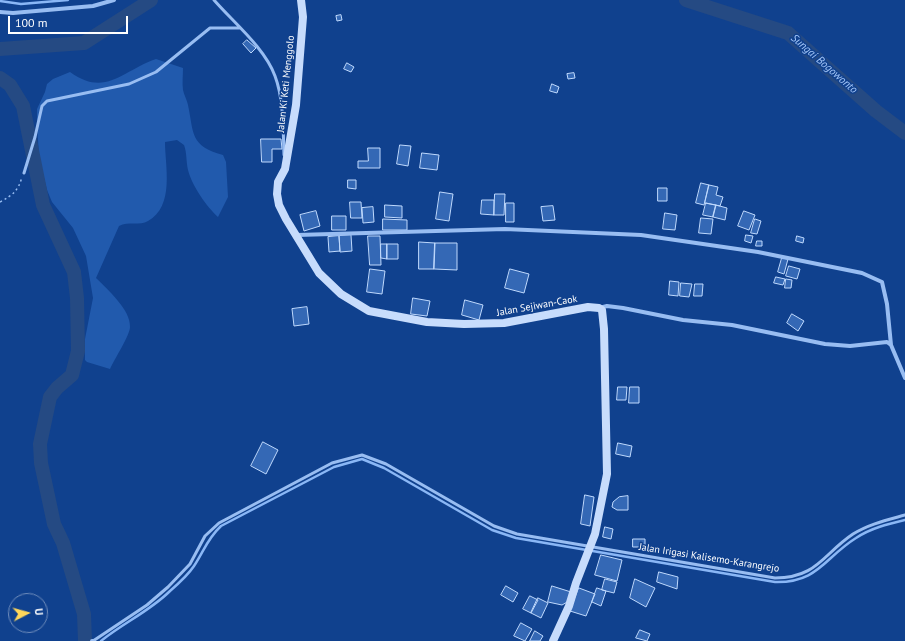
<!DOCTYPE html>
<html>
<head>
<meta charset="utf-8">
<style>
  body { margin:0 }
  #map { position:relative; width:905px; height:641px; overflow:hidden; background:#10418e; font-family:"PT Sans",sans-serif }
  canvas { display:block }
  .north { position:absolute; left:8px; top:593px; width:40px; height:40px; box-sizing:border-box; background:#10418e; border:1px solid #708dbb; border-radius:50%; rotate:84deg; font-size:11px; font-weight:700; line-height:16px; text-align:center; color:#fff }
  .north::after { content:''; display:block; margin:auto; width:14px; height:18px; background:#ffd75a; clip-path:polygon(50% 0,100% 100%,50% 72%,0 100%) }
  .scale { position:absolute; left:8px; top:16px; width:120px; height:18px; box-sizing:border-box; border:2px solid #fff; border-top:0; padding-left:5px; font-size:12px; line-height:14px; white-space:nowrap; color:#fff; -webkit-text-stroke:3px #10418e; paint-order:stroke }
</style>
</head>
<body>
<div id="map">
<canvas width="905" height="641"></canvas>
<div class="north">U</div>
<div class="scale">100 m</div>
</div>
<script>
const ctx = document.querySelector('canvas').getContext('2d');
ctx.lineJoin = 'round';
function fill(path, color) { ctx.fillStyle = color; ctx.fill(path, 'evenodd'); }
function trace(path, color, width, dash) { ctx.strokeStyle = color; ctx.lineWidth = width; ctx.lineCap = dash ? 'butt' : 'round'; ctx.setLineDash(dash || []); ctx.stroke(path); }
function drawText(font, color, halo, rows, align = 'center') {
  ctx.font = font + ' "PT Sans",sans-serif'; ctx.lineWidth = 3; ctx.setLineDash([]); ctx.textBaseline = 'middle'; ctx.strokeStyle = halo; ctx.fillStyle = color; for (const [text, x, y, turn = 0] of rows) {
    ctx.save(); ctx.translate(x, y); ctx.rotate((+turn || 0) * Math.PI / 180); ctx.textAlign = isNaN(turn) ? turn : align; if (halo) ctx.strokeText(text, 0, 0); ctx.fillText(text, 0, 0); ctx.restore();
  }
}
fill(new Path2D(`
  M156,59L183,68C183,75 182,83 183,90C184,95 187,100 188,105C194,134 190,146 223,155L226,162L228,197L218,217C207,207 192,186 188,170C186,161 187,153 184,145L177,140L165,142C165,166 175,206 148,221C140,226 128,221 119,226L96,278C108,290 131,310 130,327C130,335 114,360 110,369L87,362L85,360V339L93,298L86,256L73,228L52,202L47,190L39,159L37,120V109L45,92L47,84L53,79L70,72C106,98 123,70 156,59Z`), '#215aad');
trace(new Path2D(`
  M0,1L21,4L68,0
  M101,641C123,623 150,611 170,591C178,584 188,575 194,566C204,551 207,539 221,526L334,467L362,459L384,468L492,530L516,538L775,582C818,583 824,558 856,538C871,528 888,524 905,520`), '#8ab7f6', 2.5);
trace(new Path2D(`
  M686,0L788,33L876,111L905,133
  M0,49L84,43L151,0
  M0,78L10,85L23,106L43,205L74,272L77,298L78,351L72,375L57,388L50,397L40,444L41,463L54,524L63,543L84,614L85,641`), '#254a83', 14);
const building = new Path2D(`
  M341,15L342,20L337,21L336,16Z
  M247,40L256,48L251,53L243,44Z
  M347,63L354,67L351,72L344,69Z
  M574,73L575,78L568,79L567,74Z
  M552,84L559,87L557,93L550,91Z
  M261,139H281L282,149H272V162H262Z
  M400,145L411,146L408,166L397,164Z
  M368,148H380V168H358V161H368Z
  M422,153L439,155L437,170L420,168Z
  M348,180H356V189L348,188Z
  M701,183L709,185L704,205L696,203Z
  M709,185L718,187L716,195L723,197L720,206L705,203Z
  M658,188H667V201H658Z
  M440,192L453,194L449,221L436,219Z
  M495,194H505L504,215H494Z
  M482,200H494V215L481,214Z
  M350,202H361L362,218H351Z
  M506,203H514V222H506Z
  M706,203L716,205L713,217L703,215Z
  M385,205L402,206V218L385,217Z
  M716,205L727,208L725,220L713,217Z
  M553,206L555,220L543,221L541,207Z
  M373,207L374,222L363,223L362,208Z
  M316,211L320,226L304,231L300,215Z
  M744,211L755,215L749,230L738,226Z
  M665,213L677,215L675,230L663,229Z
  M332,216H346V230H332Z
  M701,218L713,219L711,234L699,233Z
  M383,219L407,220V230H383Z
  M755,219L761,221L757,234L751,233Z
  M351,235L352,251L340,252L339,236Z
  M746,235L753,236L751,243L745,241Z
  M339,236L340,251L329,252L328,237Z
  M368,236H380L381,265H370Z
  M797,236L804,238L803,243L796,241Z
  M757,241H762V246H756Z
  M419,242L435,243L434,269H419Z
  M435,243H457V270L434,269Z
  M381,244H387V259L381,258Z
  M387,244H398V259H387Z
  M782,258L788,259L784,274L778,272Z
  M789,266L800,269L797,279L786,276Z
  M370,269L385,271L382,294L367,292Z
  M510,269L529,274L524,293L505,288Z
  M776,277L785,279L783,285L774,283Z
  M786,279L792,280L791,288H785Z
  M670,281L679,282L678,296L669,295Z
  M681,283L692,284L689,297L680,296Z
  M695,284H703L702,296H694Z
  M413,298L430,301L427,316L411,314Z
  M465,300L483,305L479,320L462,315Z
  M307,307L309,324L294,326L292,309Z
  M792,314L804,321L798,331L787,323Z
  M618,387H627L626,400H617Z
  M630,387H639V403H629Z
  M263,442L278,450L266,474L251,466Z
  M618,443L632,446L630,457L616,454Z
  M585,495L594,497L590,526L581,524Z
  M628,496V510H617L612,507L613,502L619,497Z
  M605,527L613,529L611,539L603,537Z
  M633,539H645V547H633Z
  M601,555L622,560L617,581L595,575Z
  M659,572L678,577L677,589L657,582Z
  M605,579L617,582L614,593L602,590Z
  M635,579L655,588L646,607L630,598Z
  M506,586L518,593L513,602L501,595Z
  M552,586L571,592L569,601L562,605L548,602Z
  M579,588L595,594L586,616L570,611Z
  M597,588L606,591L601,606L592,602Z
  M530,596L538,600L531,613L523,609Z
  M538,598L548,603L541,618L531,613Z
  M521,623L532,629L525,641L514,636Z
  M640,630L650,634L647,641L636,638Z
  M535,631L543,636L540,641H530Z`);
fill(building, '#3468b5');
trace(building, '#bfd9fd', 1);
trace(new Path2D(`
  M0,202C13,195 18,191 22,177`), '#98bdf2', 1.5, [2, 3]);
trace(new Path2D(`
  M214,0C233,22 265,48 275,76C284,100 283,130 284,155
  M24,173L35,137L42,106L47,101L129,84L156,72L210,28H240
  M93,641L147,605L168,587L190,564L205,536L219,523L332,463L362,455L386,464L494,526L517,534L775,578C817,578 823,554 853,534C869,524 887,520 905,515`), '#98bdf2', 3);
trace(new Path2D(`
  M0,12L13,13L93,6L114,0
  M297,235L505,229L641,235L758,252L862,273L882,282L887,304L891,345
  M599,308L607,306L623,308L683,320L732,325L825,344L850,346L887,342L891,345L905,378
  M92,641H93`), '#98bdf2', 4);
trace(new Path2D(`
  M301,0L303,17L296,105L285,169L278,182L277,194L279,205L286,219L319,273L341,294L369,311L427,322L464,324L504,323L588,307L599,308L602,310L604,329L607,474L595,534L576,583L569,606L553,641`), '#c7dcfc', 8);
drawText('10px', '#fff', '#10418e', [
  ["Jalan Ki Keti Menggolo",286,84,-84],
  ["Jalan Sejiwan-Caok",537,306,-10],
  ["Jalan Irigasi Kalisemo-Karangrejo",709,558,9]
]);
drawText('italic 11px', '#a4c7fa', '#10418e', [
  ["Sungai Bogowonto",824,64,41]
]);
</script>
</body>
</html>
